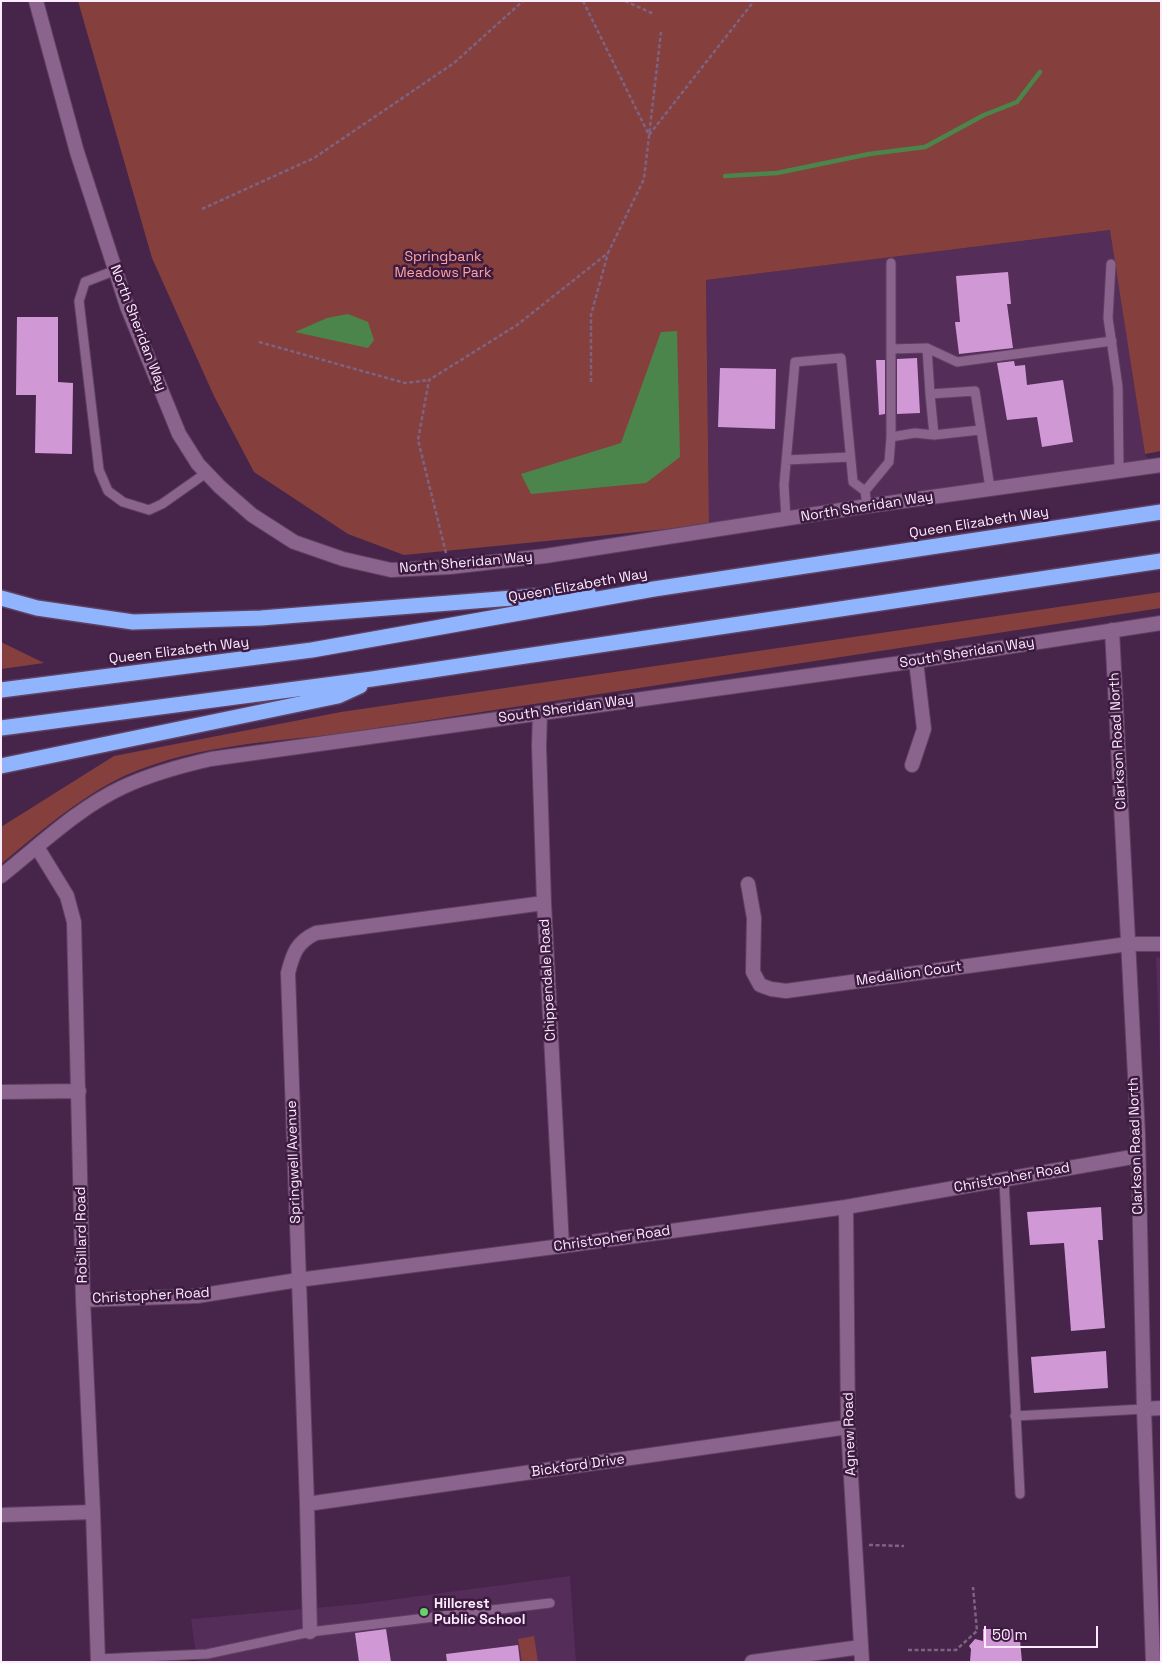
<!DOCTYPE html>
<html>
<head>
<meta charset="utf-8">
<style>
  body { margin:0 }
  #map { position:relative; width:1162px; height:1663px; overflow:hidden; background:#47254b; font-family:"Space Grotesk",sans-serif }
  canvas { display:block }
  .frame { position:absolute; inset:0; border:2px solid #fcebfe; pointer-events:none }
  .scale { position:absolute; left:984px; top:1626px; width:114px; height:22px; box-sizing:border-box; border:2px solid #fcebfe; border-top:0; padding-left:6px; font-size:15px; line-height:18px; white-space:nowrap; color:#fcebfe; -webkit-text-stroke:4px #3d1b40; paint-order:stroke }
</style>
</head>
<body>
<div id="map">
<canvas width="1162" height="1663"></canvas>
<div class="frame"></div>
<div class="scale">50 m</div>
</div>
<script>
const ctx = document.querySelector('canvas').getContext('2d');
ctx.lineJoin = 'round';
function fill(path, color) { ctx.fillStyle = color; ctx.fill(path, 'evenodd'); }
function trace(path, color, width, dash) { ctx.strokeStyle = color; ctx.lineWidth = width; ctx.lineCap = dash ? 'butt' : 'round'; ctx.setLineDash(dash || []); ctx.stroke(path); }
function drawText(font, color, halo, rows, align = 'center') {
  ctx.font = font + ' "Space Grotesk",sans-serif'; ctx.lineWidth = 5; ctx.setLineDash([]); ctx.textBaseline = 'middle'; ctx.strokeStyle = halo; ctx.fillStyle = color; for (const [text, x, y, turn = 0] of rows) {
    ctx.save(); ctx.translate(x, y); ctx.rotate((+turn || 0) * Math.PI / 180); ctx.textAlign = isNaN(turn) ? turn : align; if (halo) ctx.strokeText(text, 0, 0); ctx.fillText(text, 0, 0); ctx.restore();
  }
}
fill(new Path2D(`
  M1111,230L1145,454L1152,466L709,525L706,280Z
  M1156,957L1161,958V1083Z
  M570,1576L576,1662H197L191,1619L359,1604Z`), '#542d59');
fill(new Path2D(`
  M78,1H1161V451L1145,454L1110,230L706,280L709,525L404,555L348,534L254,472L214,396L152,258Z
  M1161,592V608L338,734C259,743 168,747 98,790C64,811 32,838 1,864V827L114,756L341,712Z
  M1,642L44,663L1,669Z
  M534,1636L538,1662H522L518,1639Z`), '#85403d');
fill(new Path2D(`
  M348,314L368,322L374,340L368,348L295,332L327,318Z
  M677,331L680,457L646,483L531,494L521,474L621,443L661,332Z`), '#4c854b');
trace(new Path2D(`
  M725,176L777,173L869,154L925,147L984,115L1017,102L1040,72`), '#4c854b', 4.5);
fill(new Path2D(`
  M1008,272L1011,304H1007L1013,348L959,354L955,322H960L956,276Z
  M17,317H58V382L73,383L72,454L35,453L36,395H16Z
  M917,358L920,413L897,414V359Z
  M876,360H885V414L879,415Z
  M1014,361L1015,366L1025,365L1027,385L1063,380L1073,442L1042,447L1037,417L1007,420L997,363Z
  M720,368L776,369L775,429L718,427Z
  M1101,1207L1103,1240H1098L1105,1328L1071,1331L1064,1243L1030,1245L1027,1212Z
  M1106,1351L1108,1388L1034,1393L1031,1357Z
  M386,1629L391,1662H359L355,1633Z
  M983,1629H1013L1014,1641L1020,1640L1022,1662H970L971,1649L969,1646L975,1639L983,1641Z
  M518,1645L520,1662H447L446,1654Z`), '#d198d6');
const service = new Path2D(`
  M1111,264L1108,318L1118,387L1119,470
  M116,270L85,282L79,301L99,470L108,491L123,502L149,510L162,504L206,473
  M927,348L957,362L1112,341
  M891,349V263
  M930,394L934,435
  M891,437L915,433L934,435L980,430
  M786,460L850,457
  M865,491L889,462L891,437V349L927,348L930,394L975,391L990,488
  M786,519L784,485L795,362L841,358L853,482L865,491L867,506
  M1004,1180L1020,1494
  M1015,1416L1144,1409
  M98,1659L207,1654L310,1632L550,1603`);
const minor = new Path2D(`
  M540,713L539,746L544,903L562,1246
  M912,765L924,729L916,661
  M37,847L67,896L74,922L83,1300L93,1512L98,1662
  M748,884L754,918L753,972L760,985L771,989L786,991L1128,944H1161
  M1,1092L79,1091
  M846,1207L848,1427L862,1662
  M83,1300L197,1296L298,1280L562,1246L846,1207L1138,1156
  M1144,1409L1161,1408
  M307,1504L848,1427
  M1,1515L93,1512
  M310,1632L307,1504L288,973C293,953 297,942 316,933L544,903
  M752,1662L861,1647`);
const tertiary = new Path2D(`
  M36,1L77,152L127,306L179,434L198,464L220,487L252,515L294,542L343,559L391,570L450,567L545,556L867,506L1161,465
  M1112,630L1138,1134L1144,1409L1153,1662
  M1,876C40,845 78,808 123,787C151,774 180,766 211,759L916,661L1161,623`);
const motorway = new Path2D(`
  M1,598L37,608L133,622L261,618L588,592
  M1,690L312,650L654,589L1161,512
  M1,728L372,679L1161,561
  M1,766L338,696L360,686`);
trace(service, '#5f4161', 11);
trace(minor, '#5f4161', 16);
trace(tertiary, '#5f4161', 16);
trace(motorway, '#5f4161', 18);
trace(new Path2D(`
  M583,1L649,135L754,1
  M625,1L654,14
  M202,209L314,158L454,63L523,1
  M259,342L405,383L429,380
  M591,382V315L608,253
  M446,553L418,440L429,380L517,325L608,253L644,179L661,32
  M869,1545L904,1546
  M908,1650H956L977,1631L973,1587`), '#7e6282', 2.5, [4, 2.5]);
trace(service, '#8b648e', 9);
trace(minor, '#8b648e', 14);
trace(tertiary, '#8b648e', 14);
trace(motorway, '#90b4fe', 15);
for (const [x, y, r, color] of [
  [424,1612,5,"#66d467"]
]) { const dot = new Path2D(); dot.arc(x, y, r, 0, 2 * Math.PI); ctx.fillStyle = color; ctx.fill(dot); trace(dot, '#3d1b40', 2); }
drawText('14px', '#ffa49e', '#3d1b40', [
  ["Springbank",443,257],
  ["Meadows Park",443,273]
]);
drawText('14px', '#fcebfe', '#3d1b40', [
  ["North Sheridan Way",138,328,69],
  ["North Sheridan Way",867,507,-9],
  ["Queen Elizabeth Way",979,523,-9],
  ["North Sheridan Way",466,563,-5],
  ["Queen Elizabeth Way",578,586,-10],
  ["Queen Elizabeth Way",179,651,-7],
  ["South Sheridan Way",967,653,-9],
  ["South Sheridan Way",566,709,-8],
  ["Clarkson Road North",1118,741,-93],
  ["Medallion Court",909,974,-8],
  ["Chippendale Road",548,980,-93],
  ["Clarkson Road North",1136,1146,-92],
  ["Springwell Avenue",294,1162,-92],
  ["Christopher Road",1012,1178,-10],
  ["Robillard Road",82,1235,-91],
  ["Christopher Road",612,1239,-8],
  ["Christopher Road",151,1296,-3],
  ["Agnew Road",850,1434,-92],
  ["Bickford Drive",578,1466,-8]
]);
drawText('bold 14px', '#fcebfe', '#3d1b40', [
  ["Hillcrest",434,1604],
  ["Public School",434,1620]
], 'left');
</script>
</body>
</html>
